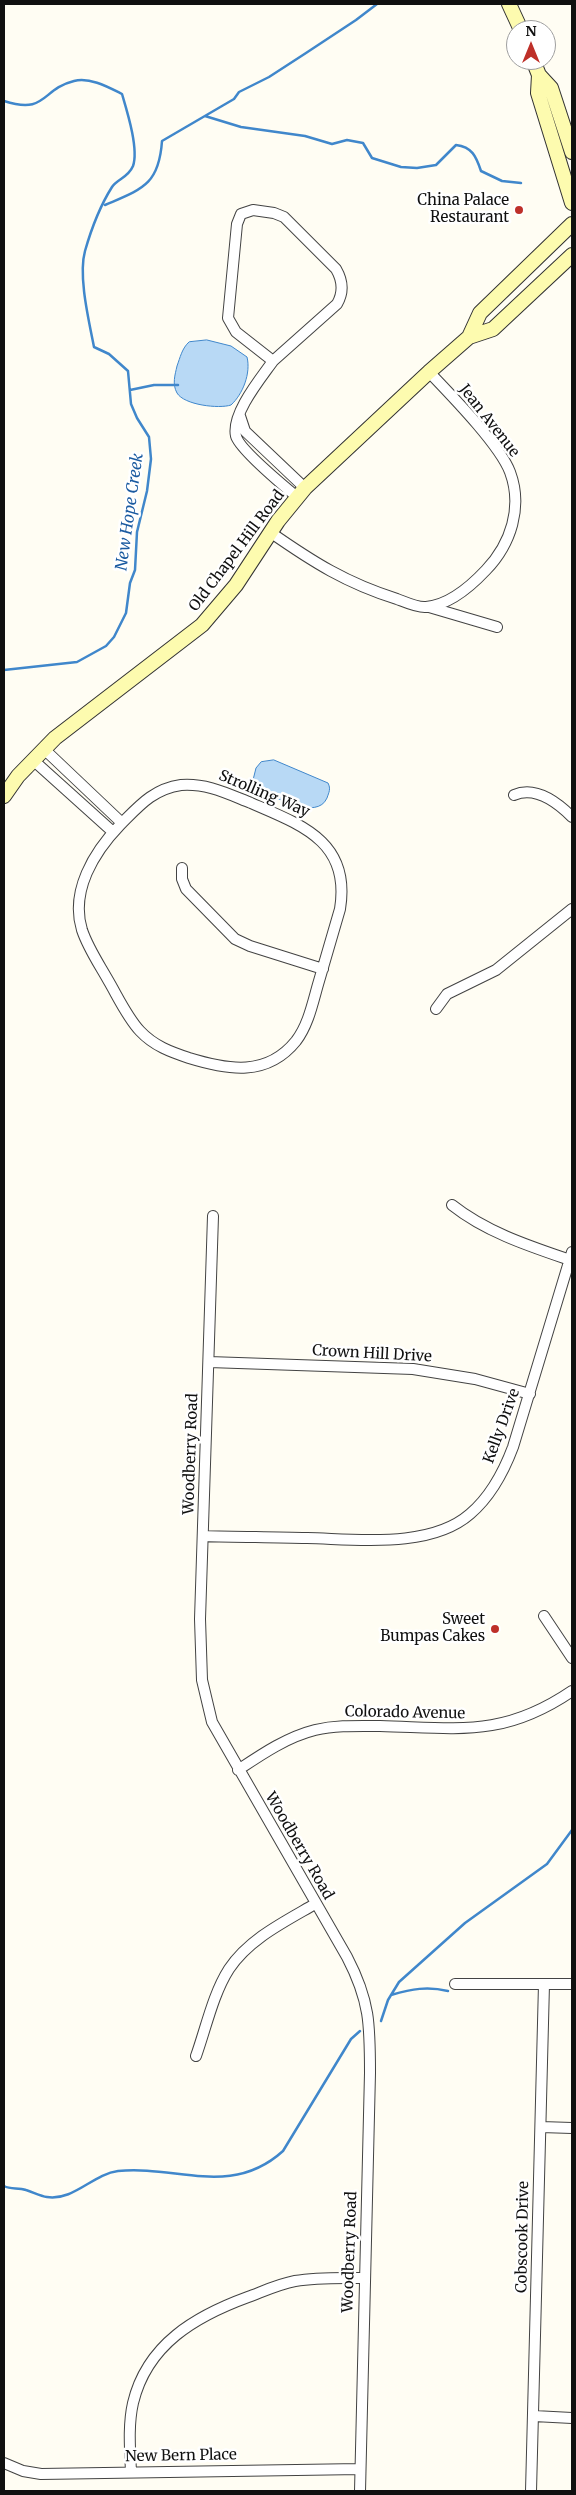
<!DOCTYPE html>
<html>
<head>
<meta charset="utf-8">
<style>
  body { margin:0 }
  #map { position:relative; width:576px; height:2495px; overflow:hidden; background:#fffdf3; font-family:Merriweather,serif }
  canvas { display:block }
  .frame { position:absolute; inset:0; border:5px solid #101010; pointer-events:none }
  .north { position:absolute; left:506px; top:20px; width:50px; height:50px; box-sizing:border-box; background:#fff; border:1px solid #9f9f9f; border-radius:50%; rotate:0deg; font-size:14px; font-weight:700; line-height:20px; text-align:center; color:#101010 }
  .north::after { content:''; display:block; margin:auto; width:18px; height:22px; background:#be3029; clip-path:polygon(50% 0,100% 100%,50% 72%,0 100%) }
</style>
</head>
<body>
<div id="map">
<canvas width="576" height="2495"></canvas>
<div class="frame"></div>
<div class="north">N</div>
</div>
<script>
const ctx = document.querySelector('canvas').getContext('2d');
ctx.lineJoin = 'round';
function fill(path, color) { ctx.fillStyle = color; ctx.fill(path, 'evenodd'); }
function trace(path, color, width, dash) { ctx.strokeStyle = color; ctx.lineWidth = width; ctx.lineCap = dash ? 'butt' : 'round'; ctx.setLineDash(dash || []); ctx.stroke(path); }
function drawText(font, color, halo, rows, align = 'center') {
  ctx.font = font + ' Merriweather,serif'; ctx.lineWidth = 5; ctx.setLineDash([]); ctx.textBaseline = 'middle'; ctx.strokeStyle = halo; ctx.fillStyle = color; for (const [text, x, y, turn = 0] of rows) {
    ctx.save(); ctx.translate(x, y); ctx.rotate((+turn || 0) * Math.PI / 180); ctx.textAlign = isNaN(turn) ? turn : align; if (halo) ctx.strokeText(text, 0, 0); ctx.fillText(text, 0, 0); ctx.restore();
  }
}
const water = new Path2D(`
  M207,340L231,346L247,357C251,373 243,394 231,405C219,409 184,405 177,393C172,384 175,375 177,366C180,358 182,348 189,342Z
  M274,760L328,783C331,789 329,792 327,798C317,821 274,797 257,788L253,780L256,768L261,762Z`);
fill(water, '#b8d9f5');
trace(water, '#4087cb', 1);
trace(new Path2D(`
  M4,101C47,115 41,89 74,81C90,77 108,87 122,94C127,111 139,149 133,166C128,178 117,179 112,187C100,206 91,230 85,251C78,276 89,321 94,347L109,354L128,371L131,404L137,418L149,437L151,459L147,491L137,532L135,570L130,583L126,613L114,637L106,646L77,662L4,670
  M205,116L241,127L305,136L332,144L347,140L363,143L372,158L401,167L417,168L436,165L456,145C472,147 476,156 481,171L502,181L521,183
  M105,205C142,189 159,185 162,141L234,99L239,92L269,77L306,53L356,20L377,4
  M130,390L154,385H178
  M391,1995C412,1989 427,1986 448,1991
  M381,2021L388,2000L399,1982L465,1923L547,1864L572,1830
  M4,2186C11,2190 18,2187 26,2190C33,2192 40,2196 47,2197C74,2201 93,2174 118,2171C177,2165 231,2198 283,2151L351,2039L360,2031`), '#4087cb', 2.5);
const street = new Path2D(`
  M253,210L274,213L284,217L336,269C343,281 344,292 337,304L273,361L236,332L228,318L237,224L241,214Z
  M273,361C261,378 231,414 236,436C239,449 285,487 297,497
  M240,416L245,431L305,488
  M270,532C313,562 346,583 397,599C405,602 418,608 426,607C449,605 471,586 486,570C511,544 523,507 510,472C500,445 450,394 429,372
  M429,607L497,627
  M44,749L122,823
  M33,760L113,832
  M181,785C207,783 228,794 251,803C302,825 351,842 340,909C333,933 326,957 319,981C313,1001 309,1024 296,1041C267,1077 228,1070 189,1058C171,1052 154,1046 140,1031C127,1017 118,997 108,980C99,964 88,948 82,930C70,891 94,852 120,825C139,806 153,789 181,785Z
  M514,795C535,786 557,802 572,817
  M182,868V879L186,889L235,939L250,946L323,969
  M436,1009L447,994L496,970L572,909
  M452,1205C486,1232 529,1246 570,1260
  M213,1216L200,1619L202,1680L212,1722L347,1957C370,2001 370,2025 370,2073L360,2491
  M209,1362L413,1369L475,1379L530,1394
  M204,1536C238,1537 273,1537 307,1538C356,1539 430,1549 470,1514C490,1497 504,1471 513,1447L572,1252
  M544,1616L572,1658
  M238,1770C262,1754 287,1737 315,1730C337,1725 358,1726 380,1726C458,1728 503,1738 572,1691
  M455,1984H572
  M196,2056C206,2028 213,1994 229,1969C249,1939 284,1922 315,1904
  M541,2127L572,2128
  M534,2416L572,2418
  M4,2463L23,2471L41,2474L360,2469
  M131,2472C130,2449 128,2425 133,2403C147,2344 196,2316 248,2297C264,2291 279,2284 295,2281C318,2277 341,2278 364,2278
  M531,2491L544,1984`);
const secondary = new Path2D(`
  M509,4L521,30
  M533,60L539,75L551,88L572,152
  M539,75L538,93L572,203
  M469,337L480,313L572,224
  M4,796L18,776L55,738L202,625L236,585L278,521L305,488L429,372L469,337L493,329L572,255`);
trace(street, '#434343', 12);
trace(secondary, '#323232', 16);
trace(street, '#fff', 10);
trace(secondary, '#fdfbaf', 14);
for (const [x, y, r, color] of [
  [519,210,5,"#be3029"],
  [495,1629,5,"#be3029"]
]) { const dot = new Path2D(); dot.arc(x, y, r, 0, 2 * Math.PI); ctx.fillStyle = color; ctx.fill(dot); trace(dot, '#fff', 2); }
drawText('15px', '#101010', '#fff', [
  ["China Palace",509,201],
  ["Restaurant",509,218],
  ["Sweet",485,1620],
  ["Bumpas Cakes",485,1637]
], 'right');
drawText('15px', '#101010', '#fff', [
  ["Jean Avenue",489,421,52],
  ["Old Chapel Hill Road",237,551,-53],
  ["Strolling Way",264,794,23],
  ["Crown Hill Drive",372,1354,3],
  ["Kelly Drive",502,1426,-70],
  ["Woodberry Road",191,1454,-88],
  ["Colorado Avenue",405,1713,1],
  ["Woodberry Road",299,1846,60],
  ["Cobscook Drive",523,2237,-89],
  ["Woodberry Road",350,2252,-88],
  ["New Bern Place",181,2456,-1]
]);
drawText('italic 16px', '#1a5aa0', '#fff', [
  ["New Hope Creek",130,512,-82]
]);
</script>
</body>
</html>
